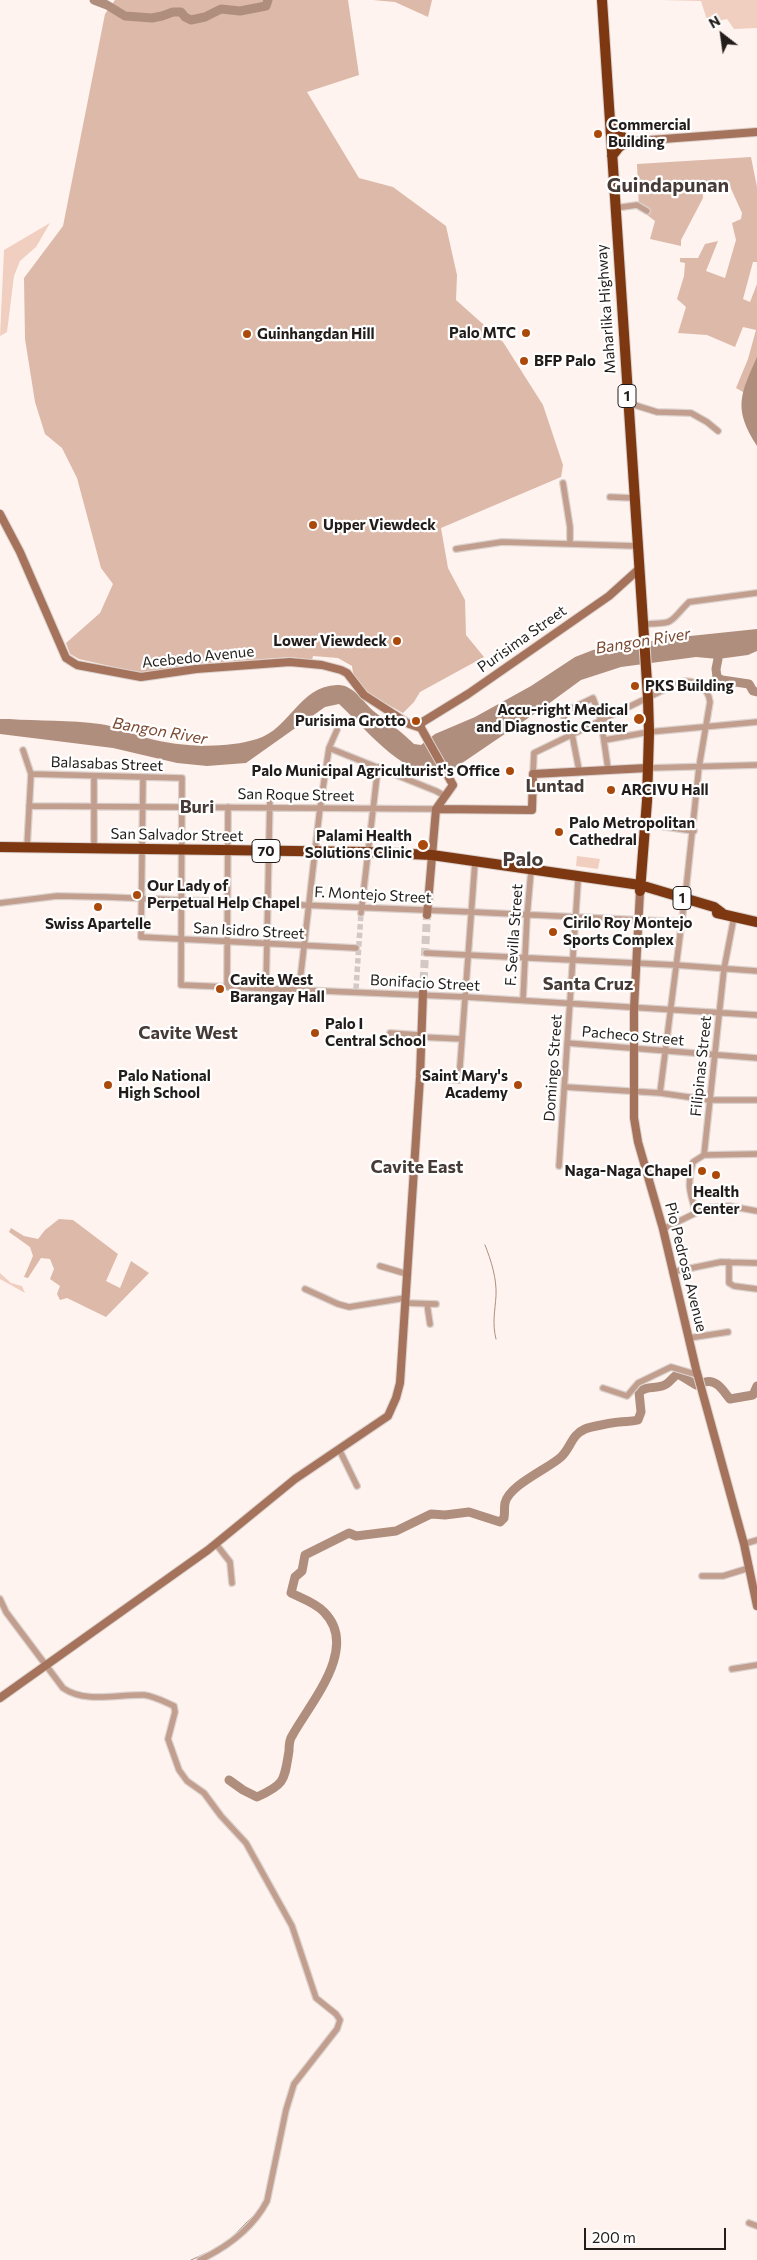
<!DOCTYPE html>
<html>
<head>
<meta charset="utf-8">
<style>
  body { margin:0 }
  #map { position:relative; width:757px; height:2260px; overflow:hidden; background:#fef3ef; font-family:Commissioner,sans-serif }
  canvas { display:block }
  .north { position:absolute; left:697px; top:10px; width:50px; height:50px; -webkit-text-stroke:4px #fff; paint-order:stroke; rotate:330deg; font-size:14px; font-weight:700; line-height:20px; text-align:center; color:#221d1b }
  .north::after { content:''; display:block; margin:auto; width:18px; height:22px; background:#221d1b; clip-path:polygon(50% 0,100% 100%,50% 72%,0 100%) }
  .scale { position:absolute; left:584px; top:2228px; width:142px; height:22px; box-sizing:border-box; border:2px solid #221d1b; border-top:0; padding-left:6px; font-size:15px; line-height:18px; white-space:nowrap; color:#221d1b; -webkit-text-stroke:4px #fff; paint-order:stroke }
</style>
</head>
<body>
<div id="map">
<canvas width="757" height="2260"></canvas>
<div class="north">N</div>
<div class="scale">200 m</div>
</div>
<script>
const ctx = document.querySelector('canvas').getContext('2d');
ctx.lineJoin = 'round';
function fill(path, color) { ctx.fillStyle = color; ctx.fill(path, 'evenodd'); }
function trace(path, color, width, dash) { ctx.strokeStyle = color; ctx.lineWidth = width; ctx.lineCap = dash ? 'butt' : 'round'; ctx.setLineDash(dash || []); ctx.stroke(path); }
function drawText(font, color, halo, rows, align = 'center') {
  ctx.font = font + ' Commissioner,sans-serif'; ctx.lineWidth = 4.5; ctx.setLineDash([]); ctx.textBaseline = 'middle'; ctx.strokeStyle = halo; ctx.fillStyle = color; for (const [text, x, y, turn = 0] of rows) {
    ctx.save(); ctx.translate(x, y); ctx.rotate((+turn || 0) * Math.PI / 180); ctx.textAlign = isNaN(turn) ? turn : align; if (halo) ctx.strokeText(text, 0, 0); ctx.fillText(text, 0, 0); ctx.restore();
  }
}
fill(new Path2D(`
  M660,0H757V28L734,29L727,19L708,23L701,1Z
  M50,223L36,247L20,261L14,276L7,332L0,336L4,250Z
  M577,856L600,859L598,869L576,866Z
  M0,1273L11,1283L22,1286L25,1293L0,1279Z`), '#f0cfc1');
fill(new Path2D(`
  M115,0H348L359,75L307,92L359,178L393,187L446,226L457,275L456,300L503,342L543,405L563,465L561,477L441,528L448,568L465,600L466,635L484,657L420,692L414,702L403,713C385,702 353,690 352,666L338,658L313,656L312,660L291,657L195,664L140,673L79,659L70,654L66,643L100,613L113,584L101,568L77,478L62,448L45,434L35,402L25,339L24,278L63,226L105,14Z
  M373,0H432L428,17L395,2Z
  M751,157L757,187V262H753L743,299L750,302L757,284V400L736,388L748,359L756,330L743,327L735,347L707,335L678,333L686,307L677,299L684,276L685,263L680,262V258H698L705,244L718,241L706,271L725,278L736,240L732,223L741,219L742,213L728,182L719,184L718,180L702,186L703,198L681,240V246L650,239L655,221L639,209L637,164Z
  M59,1219L73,1220L118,1254L106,1281L120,1288L131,1261L149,1273L106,1317L67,1298L60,1300L57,1294L60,1286L50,1279L54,1269L50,1259L41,1258L28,1278L24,1277L33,1256L30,1247L9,1232L11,1228L24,1236L38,1239L45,1230Z`), '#ddb9a9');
fill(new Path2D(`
  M757,357V446C733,409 740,395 757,357Z
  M757,629V651L748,655L718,659L696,657L621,667L581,680L540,710L446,774C406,781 365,728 339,704L325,707L246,763L207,766L177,763L113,748L0,734V719H9C39,721 70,720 100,724C116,726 132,734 147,738C179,747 225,749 257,739C290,729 299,686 337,685C354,684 364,704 376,713C389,723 402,732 414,744L421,745L435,734L475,717L531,686L575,657L593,650L671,638Z`), '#b08e7e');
trace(new Path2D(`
  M485,1245C491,1260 497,1279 496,1296C495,1311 492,1323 496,1339
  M231,2238L255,2214
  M191,2260L213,2250`), '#b08e7e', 1);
trace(new Path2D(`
  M94,0L107,5L125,16L152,18L162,16L173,12H181L185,17L191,20L205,17L221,9L240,11L266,6L268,0
  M718,659L716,669L717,677L722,680L749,684L753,691L757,692
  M705,1382C717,1379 723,1391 730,1399L753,1395L757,1386
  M229,1780L243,1790L257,1797C286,1784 284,1780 289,1751C289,1746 289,1740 292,1736C310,1703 360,1648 324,1612C316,1603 301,1598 291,1593L295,1577L302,1571L305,1555L349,1533L356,1536L396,1531L431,1514L445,1515L469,1512L500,1522L504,1518C505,1513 504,1508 505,1503C509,1485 548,1469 561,1457C571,1448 571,1435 585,1429C590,1427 615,1422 619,1422C626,1421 631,1422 638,1420L641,1412L639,1392C648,1385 653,1389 662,1386C669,1385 672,1377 678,1374L696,1385`), '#b08e7e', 9);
trace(new Path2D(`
  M356,989L361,913`), '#d2c8c5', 5.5, [5.5, 3]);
trace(new Path2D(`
  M423,992L427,915`), '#d2c8c5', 8, [8, 4]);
const street = new Path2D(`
  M615,208L637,205L647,211
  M628,403L657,412L691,413L707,422L718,431
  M563,483L570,527V544
  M610,497L634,498
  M456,549L502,542L637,546
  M643,624C677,623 667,624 689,602L756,593
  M605,740L649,732L757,722
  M329,748L436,791L445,796
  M23,750L31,774L27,847
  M647,768L757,765
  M579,770L572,734L562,713L593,698L601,720L608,769
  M31,774L182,778L181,985L466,997L757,1015
  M533,774L534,753L680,682C695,679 708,687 710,702L699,767L685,899
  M143,778L141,937L356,948
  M29,806L436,809
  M645,824L694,831
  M94,849V777
  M0,903L57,896L106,897L472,912L682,922
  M361,913L378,767
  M426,953L676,965L757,971
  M227,987L228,807
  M266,988L270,793
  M299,990L320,808L329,748L337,730
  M523,1000L527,916L531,871
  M390,1033L420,1035
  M420,1037L462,1039
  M567,1043L757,1058
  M420,1077L459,1080L475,862
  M565,1087L660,1093L709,1100H757
  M660,1093L684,904
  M704,1155L724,969L734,917
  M704,1155L757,1154
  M559,1166L578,881
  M696,1213C689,1191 687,1184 693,1162L704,1155
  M663,1229L706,1208L729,1206L757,1211
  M729,1262V1283L734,1286L757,1289
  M380,1266L407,1274
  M672,1272L721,1262L757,1263
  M305,1289L338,1304L349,1307L405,1298
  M405,1303L436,1304
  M427,1304L430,1324
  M689,1338L728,1332
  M603,1388L627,1396L638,1383L671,1367L698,1375
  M339,1449L357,1486
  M216,1544L230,1562L232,1583
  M744,1544L757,1540
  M702,1576H723L749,1568
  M0,1599L6,1612L63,1688C86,1704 118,1694 144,1695C154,1696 165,1702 174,1706L175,1712L168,1739L179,1770L187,1781L204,1793L221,1816L246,1843L292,1926L316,1998L336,2014L340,2020L337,2029L294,2084L286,2110L267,2201C253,2228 227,2247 200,2260
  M732,1669L757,1665
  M749,2223L757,2226`);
const secondary = new Path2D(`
  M623,142L757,132
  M0,514L20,552L66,658L77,665L141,677L196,669L290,662L322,665L341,670L347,673L364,695L409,724L421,728L453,785L436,809L427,915
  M421,728V723L468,694L609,596L639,569
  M436,809L532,810L533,774L647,768
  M640,891L634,1009V1118L638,1142L663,1229L696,1369L744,1544L757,1606
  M0,1698L208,1550L295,1479L388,1416L396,1398L400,1383L420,1077L423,992`);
const highway = new Path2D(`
  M602,0L648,698L649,732L647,801L640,891
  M610,124L627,142L619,147L612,156
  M0,847L367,852L432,855L640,885L714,907L722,913
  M717,913L757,922`);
trace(street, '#dbd1cd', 8);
trace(secondary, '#dbd1cd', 10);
trace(highway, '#dbd1cd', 12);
trace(street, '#c19e8e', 5.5);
trace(secondary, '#a5735b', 8);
trace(highway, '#7d3812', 10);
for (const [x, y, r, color] of [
  [598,134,5,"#ab490a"],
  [526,333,5,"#ab490a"],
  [247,334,5,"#ab490a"],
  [524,361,5,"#ab490a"],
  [313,525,5,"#ab490a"],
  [397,641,5,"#ab490a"],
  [635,686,5,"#ab490a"],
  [639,719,6,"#ab490a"],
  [416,721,5,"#ab490a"],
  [510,771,5,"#ab490a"],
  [611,790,5,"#ab490a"],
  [559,832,5,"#ab490a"],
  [423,845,6,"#ab490a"],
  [137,895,5,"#ab490a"],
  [98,907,5,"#ab490a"],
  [553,932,5,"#ab490a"],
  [220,989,5,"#ab490a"],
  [315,1033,5,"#ab490a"],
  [108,1085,5,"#ab490a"],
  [518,1085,5,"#ab490a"],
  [702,1171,5,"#ab490a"],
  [716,1175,5,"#ab490a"]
]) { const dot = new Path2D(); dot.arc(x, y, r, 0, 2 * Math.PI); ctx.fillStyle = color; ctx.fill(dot); trace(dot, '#fff', 2); }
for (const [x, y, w] of [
  [627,396,18],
  [266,851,28],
  [682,898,18]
]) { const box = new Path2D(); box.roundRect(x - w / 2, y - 11.5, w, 23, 4); ctx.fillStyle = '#fff'; ctx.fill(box); trace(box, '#221d1b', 1); }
drawText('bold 14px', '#221d1b', null, [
  ["1",627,396],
  ["70",266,851],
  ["1",682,898]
]);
drawText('bold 15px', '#221d1b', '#fff', [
  ["Commercial",608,125],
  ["Building",608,142],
  ["Palo MTC",516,333,"right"],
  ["Guinhangdan Hill",257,334],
  ["BFP Palo",534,361],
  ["Upper Viewdeck",323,525],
  ["Lower Viewdeck",387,641,"right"],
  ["PKS Building",645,686],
  ["Accu-right Medical",628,710,"right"],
  ["and Diagnostic Center",628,727,"right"],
  ["Purisima Grotto",406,721,"right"],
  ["Palo Municipal Agriculturist's Office",500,771,"right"],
  ["ARCIVU Hall",621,790],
  ["Palo Metropolitan",569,823],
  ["Cathedral",569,840],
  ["Palami Health",412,836,"right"],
  ["Solutions Clinic",412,853,"right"],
  ["Our Lady of",147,886],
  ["Perpetual Help Chapel",147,903],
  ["Cirilo Roy Montejo",563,923],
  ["Sports Complex",563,940],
  ["Swiss Apartelle",98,924,"center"],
  ["Cavite West",230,980],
  ["Barangay Hall",230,997],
  ["Palo I",325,1024],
  ["Central School",325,1041],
  ["Palo National",118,1076],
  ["High School",118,1093],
  ["Saint Mary's",508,1076,"right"],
  ["Academy",508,1093,"right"],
  ["Naga-Naga Chapel",692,1171,"right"],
  ["Health",716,1192,"center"],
  ["Center",716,1209,"center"]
], 'left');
drawText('15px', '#221d1b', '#fff', [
  ["Maharlika Highway",606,309,-94],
  ["Purisima Street",522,639,-35],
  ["Acebedo Avenue",198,657,-6],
  ["Balasabas Street",107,764,2],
  ["San Roque Street",296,795,1],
  ["San Salvador Street",177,835,1],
  ["F. Montejo Street",373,895,3],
  ["San Isidro Street",249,931,3],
  ["F. Sevilla Street",514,935,-86],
  ["Bonifacio Street",425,983,3],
  ["Pacheco Street",633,1036,5],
  ["Filipinas Street",701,1066,-84],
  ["Domingo Street",553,1068,-86],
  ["Pio Pedrosa Avenue",686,1267,76]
]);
drawText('italic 16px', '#7b4931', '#fff', [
  ["Bangon River",643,641,-9],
  ["Bangon River",160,731,10]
]);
drawText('bold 18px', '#463b37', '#fff', [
  ["Luntad",555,786],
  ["Buri",197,807],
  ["Santa Cruz",588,984],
  ["Cavite West",188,1033],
  ["Cavite East",417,1167]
]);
drawText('bold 20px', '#463b37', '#fff', [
  ["Guindapunan",668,185],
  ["Palo",523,859]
]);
</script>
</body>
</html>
